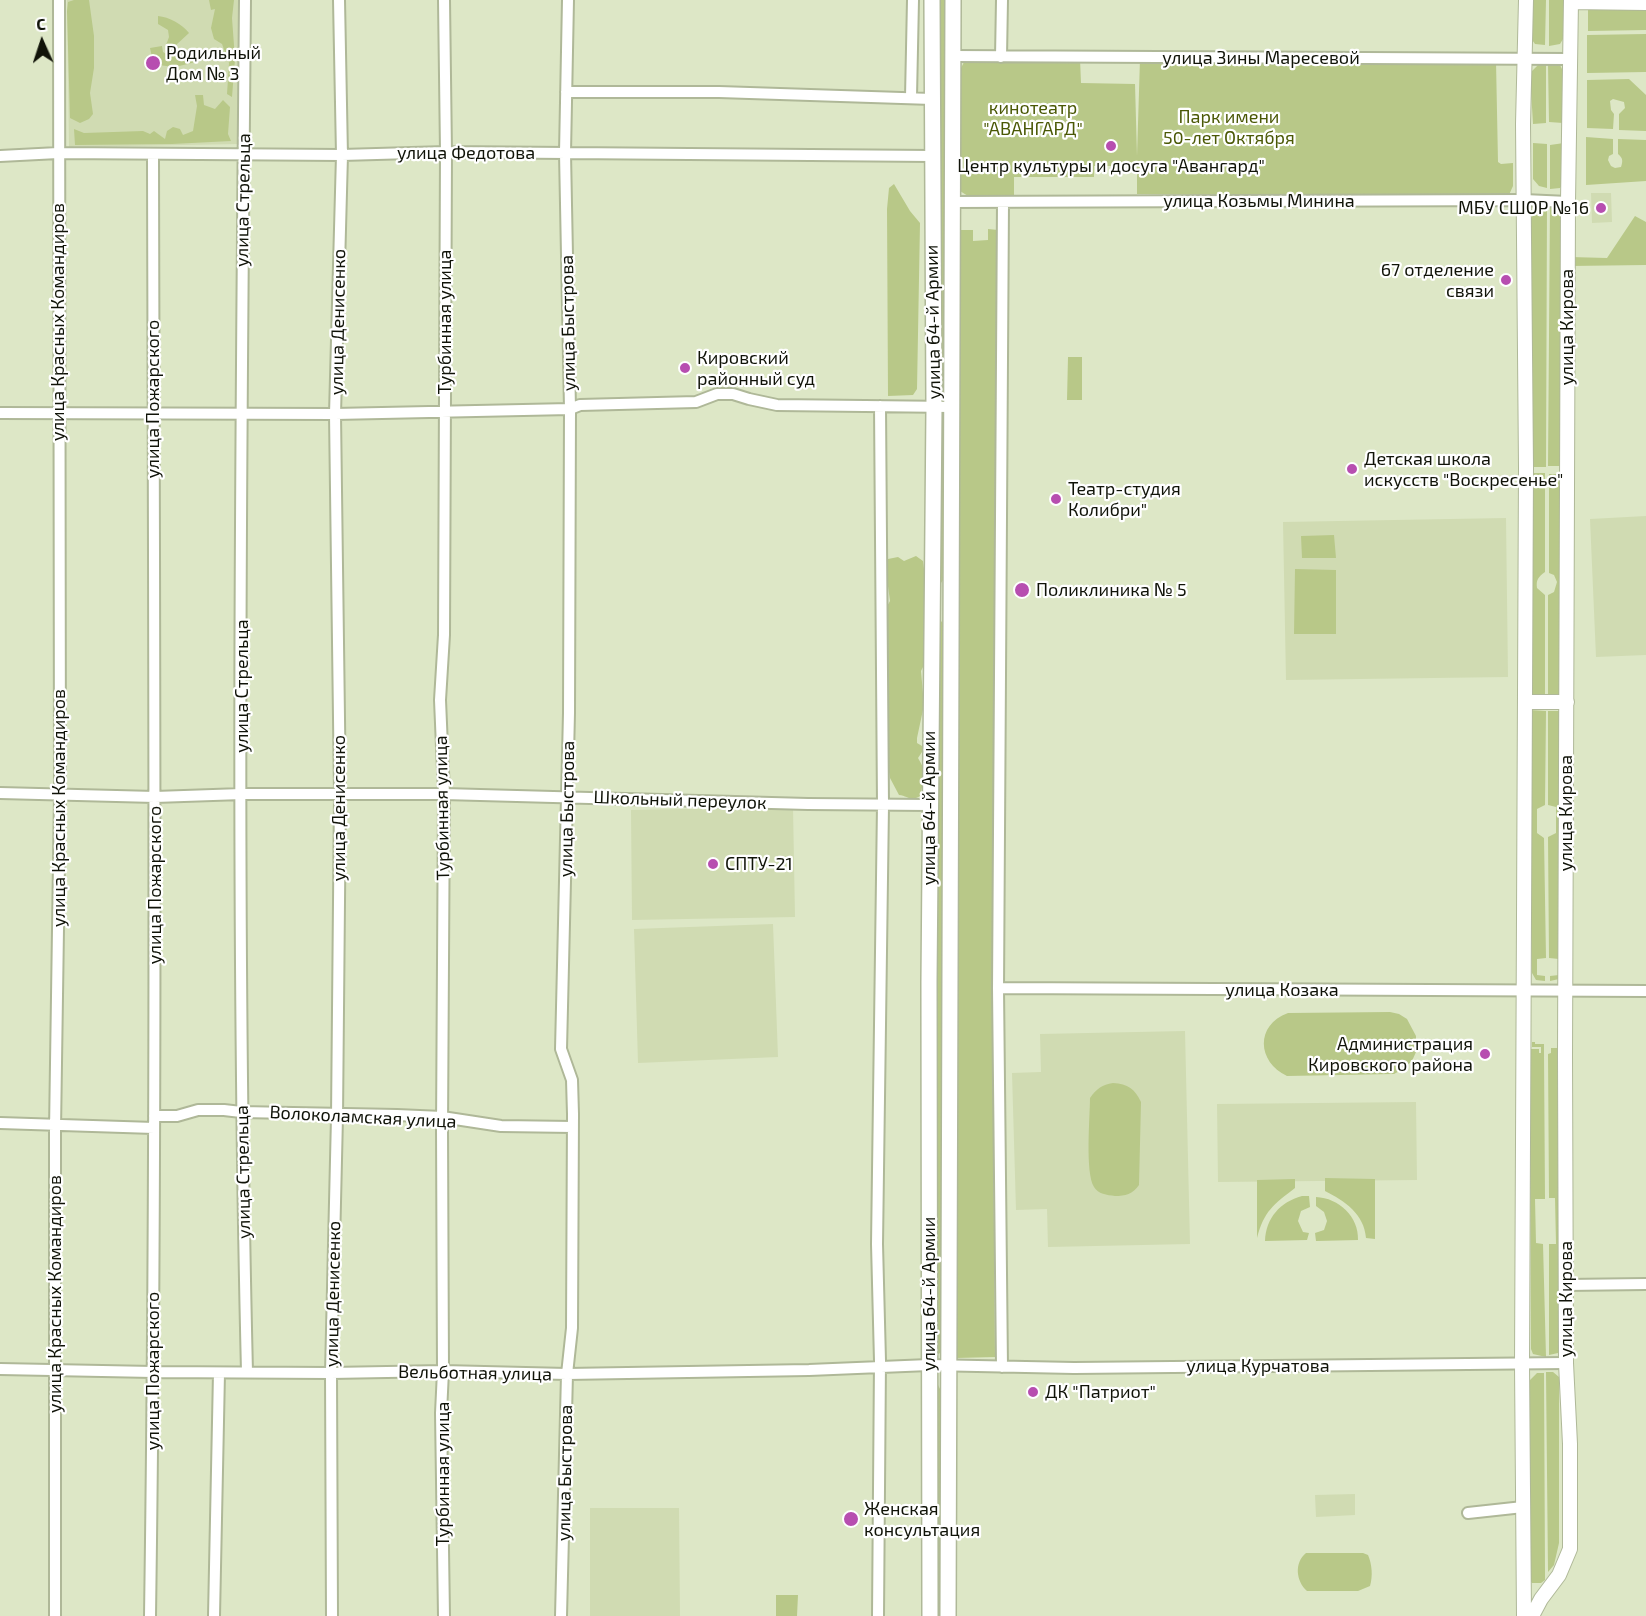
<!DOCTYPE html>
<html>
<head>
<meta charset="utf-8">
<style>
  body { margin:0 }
  #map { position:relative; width:1646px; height:1616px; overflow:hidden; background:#dde7c6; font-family:"Exo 2",sans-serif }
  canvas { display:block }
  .north { position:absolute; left:12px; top:12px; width:60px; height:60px; -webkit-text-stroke:4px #fff; paint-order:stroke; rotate:357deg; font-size:16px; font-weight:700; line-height:24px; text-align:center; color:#101308 }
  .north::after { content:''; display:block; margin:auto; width:21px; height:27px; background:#101308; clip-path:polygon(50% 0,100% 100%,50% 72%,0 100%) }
</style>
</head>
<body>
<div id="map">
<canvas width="1646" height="1616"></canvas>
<div class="north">С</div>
</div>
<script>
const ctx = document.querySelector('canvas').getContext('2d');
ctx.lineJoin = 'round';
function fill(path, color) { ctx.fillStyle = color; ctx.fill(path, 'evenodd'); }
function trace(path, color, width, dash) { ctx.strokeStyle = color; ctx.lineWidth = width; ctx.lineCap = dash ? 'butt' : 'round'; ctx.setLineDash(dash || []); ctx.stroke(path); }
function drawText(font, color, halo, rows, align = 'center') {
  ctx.font = font + ' "Exo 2",sans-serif'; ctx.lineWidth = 4.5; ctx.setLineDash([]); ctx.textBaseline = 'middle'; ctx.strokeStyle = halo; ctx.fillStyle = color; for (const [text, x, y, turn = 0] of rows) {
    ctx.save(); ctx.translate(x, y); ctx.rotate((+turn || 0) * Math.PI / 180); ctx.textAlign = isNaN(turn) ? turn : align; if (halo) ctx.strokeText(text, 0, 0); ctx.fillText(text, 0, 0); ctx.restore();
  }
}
fill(new Path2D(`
  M67,0H238L240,144L69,147Z
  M1591,193H1611L1612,222L1592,223Z
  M1646,516V655L1596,657L1590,519Z
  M1506,518L1508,677L1286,680L1283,522Z
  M793,807L795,917L632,920L631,810Z
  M773,924L778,1057L638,1063L634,929Z
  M1185,1031L1190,1244L1048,1247L1047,1209L1016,1210L1012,1073L1041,1072L1040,1034Z
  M1416,1102L1417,1180L1218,1182L1217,1104Z
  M1355,1494V1515L1316,1517L1315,1495Z
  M590,1508H679L680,1616H590Z`), '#d0dbb2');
fill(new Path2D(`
  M74,0H89L94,36V68L90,93L93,114L89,119L80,123L70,118L67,11L68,2Z
  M209,0H234L232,18L235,59L232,97L227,94L229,63L222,44L214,39L211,28L215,9L211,10Z
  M939,0H945L946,389L944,392L940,391Z
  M1530,0H1546L1545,45L1535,44L1530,37Z
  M1549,0H1564L1563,39L1560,44L1549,46Z
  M1588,6H1646V30L1588,31Z
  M158,16C169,17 182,24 189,33L176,45L183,59L190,57L194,50L200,61L175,67L158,65L152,57L150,48L162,46L163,52L168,55L166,45L169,37L168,30L158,24Z
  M1646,34V72L1587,73V35Z
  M1080,59L1081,83L1135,84L1137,156L1140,59L1496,61L1498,162L1501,164L1513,163V186L1508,197L1137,194V166H1094V177H1014V196H968L960,191L959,186V72L964,62L970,60Z
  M1540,63H1546V123L1533,124L1530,73Z
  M1555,63L1560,65L1564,73L1563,123L1549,122L1548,64Z
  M1629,79L1646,95V131L1619,130V114L1625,108L1624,102L1613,99L1610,101L1611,110L1614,114L1613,129L1587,128V80Z
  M195,95H203L204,105L215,109L223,100L230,107L228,134L231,141L172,144L75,145L74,129L84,133L143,131L150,134L154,131L165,139L167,131L173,127L180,129L183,135L193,131L197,106Z
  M1586,137L1613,139V154L1609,156L1608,160L1611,166L1615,168L1621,167C1623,161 1623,158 1618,154V139L1646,140V181L1586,185Z
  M1533,143L1547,144V188L1539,186L1533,179Z
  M1564,143V183L1560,188L1550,189V145Z
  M894,184L910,211L920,223L917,389L913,395L888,396L887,209L889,188Z
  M1542,205H1547L1546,467H1532L1531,219L1533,213Z
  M1550,205L1559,206L1562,210L1563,466H1548Z
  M1635,216L1646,222V265L1570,266V257L1607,258Z
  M988,229L998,230L992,973L995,1357L956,1358L958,230H973V241L988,240Z
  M1068,357H1082V400H1067Z
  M940,424L944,426L943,580L941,583L938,582Z
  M1533,473H1545V572C1538,577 1536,580 1537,588L1545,595V695L1533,696L1532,693L1531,582Z
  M1549,474H1562L1560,695H1548V595L1554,592L1557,582L1554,575L1549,573Z
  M1334,535L1336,558H1302L1301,536Z
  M916,556L923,561L927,592L924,601L926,611L923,667L921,671L924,705L917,738V743L922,746V752L918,758L923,767L922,775L924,779L920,796C911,802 908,796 899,795L890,778L887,761L889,745L886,731L884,665L888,642L884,631L885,610L890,601L885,564L888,559L898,557L904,561Z
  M1295,569L1336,570V634H1294Z
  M940,620L943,623L941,1351L939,1354L936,1353L937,623Z
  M1529,710L1546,711L1545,805L1537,809V833L1544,838L1546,958L1537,959V975L1545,976V981L1536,980L1532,973Z
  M1548,711H1564L1559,979L1550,981V976L1559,975V959L1549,958L1548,837L1556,833V807L1548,805Z
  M1390,1012L1399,1014L1407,1019L1416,1036V1052L1412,1061L1403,1069L1394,1074L1287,1076C1257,1062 1255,1025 1288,1013Z
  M1532,1042H1535V1044H1544V1053L1545,1199H1535L1536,1243L1543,1244L1546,1357L1533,1354L1531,1349L1530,1049H1539V1053H1541V1047H1532Z
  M1551,1048H1562L1560,1349L1558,1353L1549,1355V1244H1556L1555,1198H1549L1548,1054L1551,1053Z
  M1113,1083C1128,1084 1135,1089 1141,1102L1139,1185C1133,1194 1125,1196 1115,1196C1107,1195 1098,1194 1094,1187C1085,1172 1090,1117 1090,1098C1097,1088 1102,1085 1113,1083Z
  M1325,1178L1375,1179V1239L1366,1238C1364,1214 1345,1201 1325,1191Z
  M1295,1179V1188C1274,1204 1264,1211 1257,1238V1180Z
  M1302,1196H1309L1310,1207L1301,1211L1298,1221L1303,1232L1309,1233L1307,1240L1265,1241C1266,1218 1280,1202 1302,1196Z
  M1316,1197C1339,1198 1359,1217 1358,1240L1316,1241L1315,1233L1324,1230L1327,1221L1324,1212L1316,1206Z
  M1546,1372H1553L1559,1377V1543L1554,1565L1548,1572Z
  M1537,1373H1544L1545,1573V1580L1541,1583H1532L1529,1579L1530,1380Z
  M938,1385L940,1389L941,1616H935V1386Z
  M1306,1553H1363L1368,1555C1372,1564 1373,1576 1370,1586L1358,1591H1307C1296,1581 1294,1563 1306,1553Z
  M776,1595H798L797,1616H776Z`), '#b8c888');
const minor = new Path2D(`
  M245,0C241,457 236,915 247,1372
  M952,56L1570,59
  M1001,57L1002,0
  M566,92H719L932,99
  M911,97L913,0
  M0,156L58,153L342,155L446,152L932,156
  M951,202L1524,200L1568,202
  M0,413L335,414L570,409L580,405L696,402L717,394H733L749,399L777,405L952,407
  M0,793L155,797L242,794H444L808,804L929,805
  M998,988L1646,991
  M154,1116H177L198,1110H224L241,1112L397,1115L442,1117L501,1126L573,1127
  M0,1123L154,1128
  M1566,1285L1646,1284
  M1002,1367L998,988L1003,202
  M0,1369L153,1372L331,1373L443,1371L567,1374L809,1370L929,1365L1074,1368L1566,1363
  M1468,1513L1523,1507
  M55,1616V1130L60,795L59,0
  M150,1616C157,1129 154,642 153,155
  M214,1616L219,1373
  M332,1616L331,1373L337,1117L340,794L335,414L342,155L339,0
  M444,1616L441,1413L443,1371L442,1128L444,794L440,700L444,635L446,152L444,0
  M561,1616L567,1374L572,1328L573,1114L572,1080L561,1049L569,713L570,409L565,153L568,0
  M878,1616L880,1361L877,1244L883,805L880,406`);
const major = new Path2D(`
  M1571,2L1646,3
  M1525,702H1567
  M1524,1616L1522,1364L1526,468L1523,124L1526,0
  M1532,1616L1541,1599L1559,1575L1570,1549V1444L1566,1363L1565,1054L1568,202L1571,0`);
const highway = new Path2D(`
  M930,1616L929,981L934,407L932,0
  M948,1616L953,0`);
trace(minor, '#afb898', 14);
trace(major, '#afb898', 16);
trace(highway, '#afb898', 18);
trace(minor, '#fff', 10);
trace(major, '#fff', 14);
trace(highway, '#fff', 15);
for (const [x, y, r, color] of [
  [153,63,8,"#b74eb0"],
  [1111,146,6,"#b74eb0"],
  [1601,208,6,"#b74eb0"],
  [1506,280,6,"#b74eb0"],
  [685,368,6,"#b74eb0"],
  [1352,469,6,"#b74eb0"],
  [1056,499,6,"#b74eb0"],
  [1022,590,8,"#b74eb0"],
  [713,864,6,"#b74eb0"],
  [1485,1054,6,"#b74eb0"],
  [1033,1392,6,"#b74eb0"],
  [851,1519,8,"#b74eb0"]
]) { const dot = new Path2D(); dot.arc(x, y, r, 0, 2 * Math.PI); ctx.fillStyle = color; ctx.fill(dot); trace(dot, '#fff', 2); }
drawText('18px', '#101308', '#fff', [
  ["Родильный",166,53],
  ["Дом № 3",166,74],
  ["Центр культуры и досуга \"Авангард\"",1111,166,"center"],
  ["МБУ СШОР №16",1589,208,"right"],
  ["67 отделение",1494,270,"right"],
  ["связи",1494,291,"right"],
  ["Кировский",697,358],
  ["районный суд",697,379],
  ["Детская школа",1364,459],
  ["искусств \"Воскресенье\"",1364,480],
  ["Театр-студия",1068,489],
  ["Колибри\"",1068,510],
  ["Поликлиника № 5",1036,590],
  ["СПТУ-21",725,864],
  ["Администрация",1473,1044,"right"],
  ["Кировского района",1473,1065,"right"],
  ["ДК \"Патриот\"",1045,1392],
  ["Женская",864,1509],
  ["консультация",864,1530]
], 'left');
drawText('18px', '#101308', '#fff', [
  ["улица Зины Маресевой",1261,58],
  ["улица Федотова",466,153],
  ["улица Стрельца",243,200,-89],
  ["улица Козьмы Минина",1259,201],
  ["улица Красных Командиров",58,322,-90],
  ["улица Денисенко",338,322,-89],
  ["Турбинная улица",445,322,-90],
  ["улица 64-й Армии",933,322,-91],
  ["улица Быстрова",568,323,-91],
  ["улица Кирова",1567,327,-90],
  ["улица Пожарского",153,399,-90],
  ["улица Стрельца",242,686,-90],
  ["Школьный переулок",680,800,2],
  ["улица Красных Командиров",59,808,-90],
  ["улица Денисенко",339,808,-90],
  ["Турбинная улица",442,808,-91],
  ["улица 64-й Армии",929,808,-90],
  ["улица Быстрова",567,809,-89],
  ["улица Кирова",1566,813,-90],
  ["улица Пожарского",155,885,-90],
  ["улица Козака",1282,990],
  ["Волоколамская улица",363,1117,3],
  ["улица Стрельца",243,1172,-91],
  ["улица Красных Командиров",55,1294,-90],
  ["улица Денисенко",333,1294,-89],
  ["улица 64-й Армии",929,1294,-90],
  ["улица Кирова",1566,1299,-90],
  ["улица Курчатова",1258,1366],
  ["улица Пожарского",153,1371,-90],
  ["Вельботная улица",475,1373,1],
  ["улица Быстрова",565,1473,-89],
  ["Турбинная улица",443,1474,-90]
]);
drawText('18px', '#4a5805', '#fff', [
  ["кинотеатр",1033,108],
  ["\"АВАНГАРД\"",1033,129],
  ["Парк имени",1229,117],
  ["50-лет Октября",1229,138]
]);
</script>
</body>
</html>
